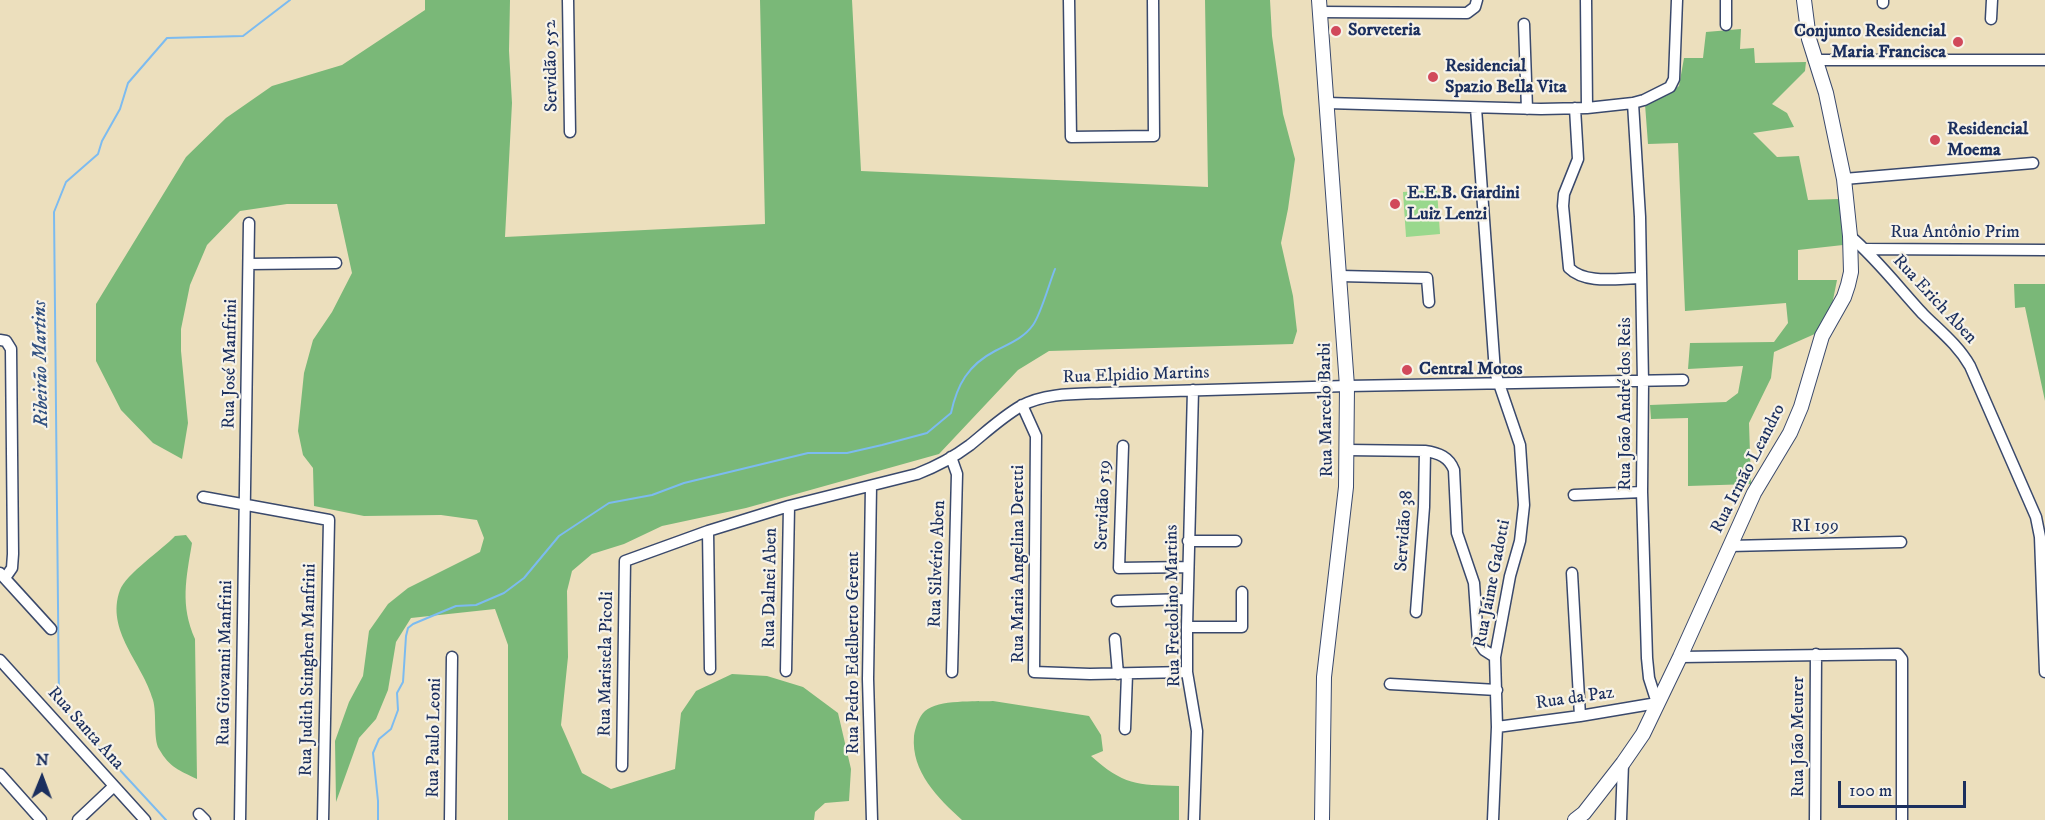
<!DOCTYPE html>
<html>
<head>
<meta charset="utf-8">
<style>
  body { margin:0 }
  #map { position:relative; width:2045px; height:820px; overflow:hidden; background:#ecdfbd; font-family:"IM FELL DW Pica",serif }
  canvas { display:block }
  .north { position:absolute; left:12px; top:748px; width:60px; height:60px; -webkit-text-stroke:4px #f7f3e8; paint-order:stroke; rotate:1deg; font-size:16px; font-weight:700; line-height:24px; text-align:center; color:#1b2f5e }
  .north::after { content:''; display:block; margin:auto; width:21px; height:27px; background:#1b2f5e; clip-path:polygon(50% 0,100% 100%,50% 72%,0 100%) }
  .scale { position:absolute; left:1838px; top:781px; width:128px; height:27px; box-sizing:border-box; border:3px solid #1b2f5e; border-top:0; padding-left:8px; font-size:18px; line-height:21px; white-space:nowrap; color:#1b2f5e; -webkit-text-stroke:4px #f7f3e8; paint-order:stroke }
</style>
</head>
<body>
<div id="map">
<canvas width="2045" height="820"></canvas>
<div class="north">N</div>
<div class="scale">100 m</div>
</div>
<script>
const ctx = document.querySelector('canvas').getContext('2d');
ctx.lineJoin = 'round';
function fill(path, color) { ctx.fillStyle = color; ctx.fill(path, 'evenodd'); }
function trace(path, color, width, dash) { ctx.strokeStyle = color; ctx.lineWidth = width; ctx.lineCap = dash ? 'butt' : 'round'; ctx.setLineDash(dash || []); ctx.stroke(path); }
function drawText(font, color, halo, rows, align = 'center') {
  ctx.font = font + ' "IM FELL DW Pica",serif'; ctx.lineWidth = 4.5; ctx.setLineDash([]); ctx.textBaseline = 'middle'; ctx.strokeStyle = halo; ctx.fillStyle = color; for (const [text, x, y, turn = 0] of rows) {
    ctx.save(); ctx.translate(x, y); ctx.rotate((+turn || 0) * Math.PI / 180); ctx.textAlign = isNaN(turn) ? turn : align; if (halo) ctx.strokeText(text, 0, 0); ctx.fillText(text, 0, 0); ctx.restore();
  }
}
fill(new Path2D(`
  M1437,190L1440,234L1406,237L1403,192Z`), '#99d88d');
fill(new Path2D(`
  M425,0H510L509,51L512,103L505,237L765,224L760,0H852L861,171L1208,187L1205,0H1270L1272,36L1283,114L1295,159L1288,209L1281,243L1293,296L1297,331L1293,344L1049,351L1018,370L939,454L746,508L662,526L624,544L592,554L572,571L567,591L568,657L561,725L582,773L611,789L675,769L681,713L696,691L732,674L767,676L803,687L838,713L851,769L849,801L825,803L815,812L814,820H508V645L495,609L411,618L396,642L388,690L376,719L359,738L336,802L335,741L349,702L363,676L369,631L388,604L408,588L480,552L484,538L477,520L441,515L364,516L314,506L313,468L303,455L298,431L304,373L313,340L332,312L352,273L337,204H287L240,211L207,245L190,285L181,329V351L188,423L182,459L153,443L121,410L96,361V304L186,157L226,118L272,86L342,65L425,10Z
  M1741,29L1740,49L1754,48L1755,63L1806,62L1805,71L1772,104L1787,113L1794,127L1753,133L1777,157L1799,156L1808,200L1839,199L1843,245L1798,250V280H1837L1832,305L1817,333L1774,352L1771,378L1749,423L1751,484L1688,486V418L1651,419L1650,405L1726,402L1738,393L1743,366L1688,369L1690,343L1774,342L1788,323L1786,303L1685,311L1678,143L1648,144L1645,104L1667,95L1679,86L1684,58H1703L1706,32Z
  M2014,284H2045V401L2025,307L2015,308Z
  M186,535L192,543C186,579 180,605 195,639L197,779C179,770 170,768 159,749C153,739 157,714 153,700C143,663 105,631 120,590C126,574 162,550 175,536Z
  M993,701L1089,716L1101,735L1103,751L1091,756C1123,785 1137,785 1179,786V820H962C938,798 911,772 914,736C915,729 919,716 925,711C939,699 975,702 993,701Z`), '#7ab878');
trace(new Path2D(`
  M166,820L59,704L54,212L66,182L98,154L102,141L120,109L128,83L167,38L243,36L290,0
  M378,820V801L373,753L379,739L391,729L398,710L397,693L403,682L406,636L408,628L413,624L456,606L476,605L504,593L524,578L559,536L609,503L652,495L684,483L808,453H847L882,445L927,433L951,413C957,385 968,365 995,351C1008,344 1023,339 1033,325C1041,314 1049,284 1055,269`), '#7cbbf0', 2);
const minor = new Path2D(`
  M568,0L570,132
  M1069,0L1071,137L1154,136L1153,0
  M1586,0L1587,108
  M1883,3V0
  M1320,12L1467,13L1475,7L1477,0
  M1991,19L1992,0
  M1524,24L1527,109
  M1726,25V0
  M1814,60H2045
  M1327,103L1541,109L1587,108L1633,103L1644,100L1670,87L1674,79L1677,0
  M1476,108L1495,372L1520,445L1524,505L1520,541L1510,576L1495,657L1497,727L1493,820
  M1575,108L1578,159L1564,194L1563,206L1569,268C1586,285 1619,278 1641,278
  M1844,179L2033,163
  M1850,236C1877,259 1899,288 1923,314C1940,331 1958,345 1970,366L2036,517L2040,537L2045,672
  M1866,249L2045,250
  M249,264L336,263
  M1340,276L1427,278L1429,302
  M0,340L6,341L11,349L13,554L12,568L5,578
  M1193,390L1187,627V672L1197,731L1194,820
  M1022,405L1036,436L1034,672L1090,674L1187,672
  M1123,446L1119,568L1188,567
  M1347,450L1425,451C1439,453 1449,457 1454,470L1457,533L1474,583L1478,641L1484,650L1495,657
  M951,457L957,474L952,672
  M871,486L868,679L872,820
  M1574,495L1642,492
  M203,497L329,520L323,820
  M708,531L710,669
  M1188,541H1236
  M1729,546L1901,542
  M0,573L51,629
  M1572,573L1580,716
  M1117,601L1187,599
  M1416,612L1424,507L1425,451
  M1187,627H1242V592
  M1115,639L1118,674
  M1680,657L1898,654L1902,659V820
  M0,660L145,820
  M786,671L789,506
  M1390,684L1497,690
  M1497,727L1580,716L1657,703L1649,678L1647,658L1642,492L1643,382L1640,217L1633,103
  M1125,729L1127,674
  M622,766L625,561L708,531L789,506L917,474C935,467 954,457 970,445C986,432 1002,417 1021,406C1045,393 1076,394 1102,393L1347,386L1683,380
  M0,774L41,820
  M199,814L205,820
  M78,820L114,786
  M240,820L249,223
  M450,820L452,657
  M1621,820L1623,763
  M1815,820L1816,654`);
const tertiary = new Path2D(`
  M1319,0L1347,386L1346,487L1324,677L1322,820
  M1575,820L1584,813L1623,763L1643,734L1680,657L1754,493L1790,433L1801,407L1822,336L1844,297L1848,285L1851,272L1850,236L1844,179L1826,93L1809,39L1804,0`);
trace(minor, '#3a496c', 13);
trace(tertiary, '#3a496c', 16);
trace(minor, '#fff', 10);
trace(tertiary, '#fff', 14);
for (const [x, y, r, color] of [
  [1336,31,6,"#d1495b"],
  [1958,42,6,"#d1495b"],
  [1433,77,6,"#d1495b"],
  [1935,140,6,"#d1495b"],
  [1395,204,6,"#d1495b"],
  [1407,370,6,"#d1495b"]
]) { const dot = new Path2D(); dot.arc(x, y, r, 0, 2 * Math.PI); ctx.fillStyle = color; ctx.fill(dot); trace(dot, '#f7f3e8', 2); }
drawText('bold 18px', '#1b2f5e', '#f7f3e8', [
  ["Sorveteria",1348,31],
  ["Conjunto Residencial",1946,32,"right"],
  ["Maria Francisca",1946,53,"right"],
  ["Residencial",1445,67],
  ["Spazio Bella Vita",1445,88],
  ["Residencial",1947,130],
  ["Moema",1947,151],
  ["E.E.B. Giardini",1407,194],
  ["Luiz Lenzi",1407,215],
  ["Central Motos",1419,370]
], 'left');
drawText('18px', '#1b2f5e', '#f7f3e8', [
  ["Servidão 552",552,66,-91],
  ["Rua Antônio Prim",1955,233],
  ["Rua Erich Aben",1934,300,47],
  ["Rua José Manfrini",231,364,-89],
  ["Rua Elpidio Martins",1136,376,-2],
  ["Rua João André dos Reis",1626,404,-90],
  ["Rua Marcelo Barbi",1327,410,-91],
  ["Rua Irmão Leandro",1749,469,-63],
  ["Servidão 519",1104,505,-88],
  ["RI 199",1815,527,-1],
  ["Servidão 38",1405,531,-86],
  ["Rua Silvério Aben",938,564,-88],
  ["Rua Maria Angelina Deretti",1019,564,-90],
  ["Rua Jaime Gadotti",1493,584,-79],
  ["Rua Dalnei Aben",771,588,-89],
  ["Rua Fredolino Martins",1174,606,-91],
  ["Rua Pedro Edelberto Gerent",854,653,-90],
  ["Rua Giovanni Manfrini",226,663,-89],
  ["Rua Maristela Picoli",607,664,-89],
  ["Rua Judith Stinghen Manfrini",309,670,-89],
  ["Rua da Paz",1575,699,-8],
  ["Rua Santa Ana",85,729,48],
  ["Rua João Meurer",1799,737,-90],
  ["Rua Paulo Leoni",435,738,-89]
]);
drawText('italic 20px', '#335282', '#f7f3e8', [
  ["Ribeirão Martins",42,364,-91]
]);
</script>
</body>
</html>
